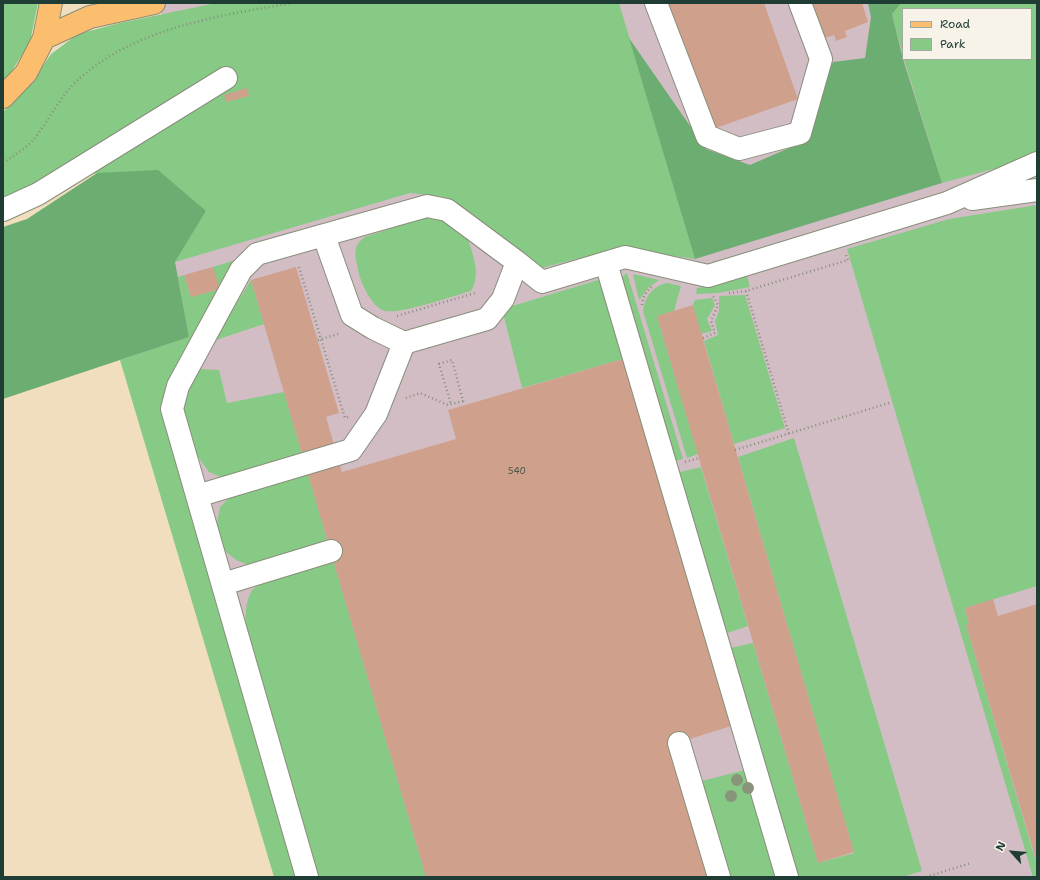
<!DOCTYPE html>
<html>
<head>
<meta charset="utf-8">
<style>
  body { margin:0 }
  #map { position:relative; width:1040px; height:880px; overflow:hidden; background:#f1debf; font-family:"Shantell Sans",sans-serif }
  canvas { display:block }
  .frame { position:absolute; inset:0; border:4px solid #1f3d34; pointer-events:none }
  .legend { position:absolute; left:902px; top:8px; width:130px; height:52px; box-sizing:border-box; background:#f7f3e8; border:1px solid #a1aaa0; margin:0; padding:5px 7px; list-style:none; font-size:12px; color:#1f3d34 }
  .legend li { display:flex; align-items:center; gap:8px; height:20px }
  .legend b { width:20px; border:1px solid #a1aaa0 }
  .north { position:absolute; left:992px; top:832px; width:40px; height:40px; -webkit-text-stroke:3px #f7f3e8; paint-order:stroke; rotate:297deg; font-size:11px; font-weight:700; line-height:16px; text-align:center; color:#1f3d34 }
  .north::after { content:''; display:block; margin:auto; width:14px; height:18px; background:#1f3d34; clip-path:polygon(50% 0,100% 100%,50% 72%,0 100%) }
</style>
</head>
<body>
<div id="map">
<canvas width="1040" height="880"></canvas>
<div class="frame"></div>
<ul class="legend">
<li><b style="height:5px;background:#fabe6e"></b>Road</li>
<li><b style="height:11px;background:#86ca85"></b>Park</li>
</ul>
<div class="north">N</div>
</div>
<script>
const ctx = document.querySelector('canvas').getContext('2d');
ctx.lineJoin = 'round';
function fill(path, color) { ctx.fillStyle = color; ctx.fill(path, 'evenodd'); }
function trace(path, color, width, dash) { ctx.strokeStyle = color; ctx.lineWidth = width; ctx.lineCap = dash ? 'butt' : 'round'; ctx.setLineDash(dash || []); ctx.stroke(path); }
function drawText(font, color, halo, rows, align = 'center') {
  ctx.font = font + ' "Shantell Sans",sans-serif'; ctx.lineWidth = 3; ctx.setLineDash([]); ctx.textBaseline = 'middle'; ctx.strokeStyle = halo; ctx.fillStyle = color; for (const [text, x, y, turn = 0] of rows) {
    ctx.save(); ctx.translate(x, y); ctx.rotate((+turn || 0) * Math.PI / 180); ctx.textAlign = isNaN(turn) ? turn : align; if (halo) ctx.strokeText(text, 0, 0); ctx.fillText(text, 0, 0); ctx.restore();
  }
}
fill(new Path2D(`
  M159,3H1037V877H279L106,248L170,50ZM903,9H1031V59H903Z`), '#d2bdc5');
fill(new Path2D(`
  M3,3H38L30,42L8,77L3,81Z
  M216,3H619L695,259L619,248L541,268L445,197L410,193L175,262L206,211L97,173L3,199V112L30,85L51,54L78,34L120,23Z
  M901,3H1037V157L942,183L904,59H1031V9H903V55L892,14Z
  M1037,205V586L965,608L969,624L966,625L1037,865V877H1033L847,249L949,219Z
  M423,218L442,220L466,234C472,253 482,272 471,291C455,295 395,317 382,310C370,303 360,282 358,269C355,255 352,246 365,237Z
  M242,258L173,383L302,877H274L120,360L189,337L178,277L184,275L191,297L219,289L213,267Z
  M627,273L683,459L670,462L621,282L622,277Z
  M633,274L659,280L648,288L639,300Z
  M747,276L750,287L718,293L696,294L697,288L718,285Z
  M251,280L264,324L213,341Z
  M598,280L607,287L623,359L522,388L504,317L506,308Z
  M667,283L681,286L674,311L657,316L698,454L687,458L643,311C646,296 651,287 667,283Z
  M745,295L785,428L734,444L704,341L718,335L715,321L719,311V296Z
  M712,298L715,305L707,319L712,331L701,334L693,305L695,300Z
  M199,369L219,370L227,403L284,392L302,454L223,478L209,472L196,454L182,409L185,394Z
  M794,438L922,871L902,877H793L726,649L753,643L818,863L854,853L738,457Z
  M701,467L748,626L721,635L672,474Z
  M308,473L328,543L256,568L236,560L219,546L217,523L220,507L230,497Z
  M333,559L426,877H317L245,628C246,616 245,603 251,592C257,580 318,564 333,559Z
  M749,769L781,877H725L698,782Z`), '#86ca85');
fill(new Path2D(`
  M868,3H901L892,14L903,59L942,183L695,259L629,38L706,149L750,165L803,142L833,62L865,58L871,17Z
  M158,170L206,211L175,262L189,337L3,399V227L27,219L97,173Z`), '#6cae72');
fill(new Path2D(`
  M668,3H764L798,99L713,129Z
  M812,3H862L868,22L845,31L847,37L836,41L834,35L824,38Z
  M247,88L249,96L226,102L224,95Z
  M213,267L220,289L191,297L184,275Z
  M296,267L339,413L326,417L342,472L456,439L448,410L623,359L731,726L674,744L713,877H426L251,280Z
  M693,305L854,852L818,863L657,316Z
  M993,599L998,616L1037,604V863L966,625L969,624L965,608Z`), '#cfa18c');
const minor = new Path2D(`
  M656,3L707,136L739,149L800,133L821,59L800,3
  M972,199L1037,190
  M3,210L38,194L226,78
  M517,262L542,282L625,257L708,276L947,203L1037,163
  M606,263L787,877
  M197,496L351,450L376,414L404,343
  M223,584L331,551
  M679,743L719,877
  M307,877L172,409L178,386L241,270L257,254L427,206L447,210L517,262L503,299L487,319L404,343L373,328L352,315L324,236`);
const major = new Path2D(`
  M44,38L90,17L154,3
  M3,97L26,73L44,38L51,3`);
trace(minor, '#888e7a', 24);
trace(major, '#888e7a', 24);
trace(new Path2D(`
  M3,163C13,156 27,148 34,139C48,122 62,93 78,80C134,28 221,15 293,3
  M299,267L345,418L348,417
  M746,291L789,434
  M729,293L746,291L848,260L846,255
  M642,305C643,296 647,290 654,285
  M397,316L475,293
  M703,338L715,333L711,321L718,305L713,296
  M318,340L341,333
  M406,398L420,393L448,405L463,401L452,360L439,364L451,404
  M735,450L889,403
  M685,462L699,458
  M926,877L971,863`), '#888e7a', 2.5, [1, 3]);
trace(minor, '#fff', 22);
trace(major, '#fabe6e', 22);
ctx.fillStyle = '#89957b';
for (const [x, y] of [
  [737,780],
  [748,788],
  [731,796]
]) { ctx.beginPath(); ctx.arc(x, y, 6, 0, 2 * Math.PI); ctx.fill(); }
drawText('9px', '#4b564a', null, [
  ["540",517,472]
]);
</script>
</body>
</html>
